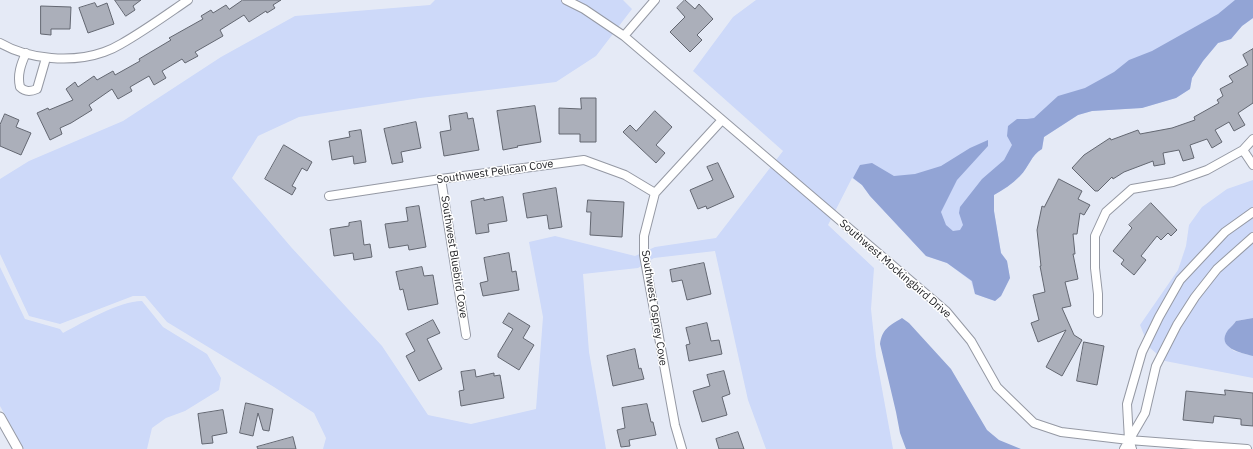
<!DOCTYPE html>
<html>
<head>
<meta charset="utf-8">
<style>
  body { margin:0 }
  canvas { display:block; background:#e5eaf6 }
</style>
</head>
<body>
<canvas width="1253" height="449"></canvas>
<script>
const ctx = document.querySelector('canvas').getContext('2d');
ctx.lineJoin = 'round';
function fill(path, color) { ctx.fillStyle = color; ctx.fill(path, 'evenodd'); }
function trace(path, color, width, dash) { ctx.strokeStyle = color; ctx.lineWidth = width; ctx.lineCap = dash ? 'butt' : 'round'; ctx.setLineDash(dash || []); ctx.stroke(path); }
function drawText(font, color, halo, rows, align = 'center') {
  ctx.font = font + ' "IBM Plex Sans",sans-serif'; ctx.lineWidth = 3; ctx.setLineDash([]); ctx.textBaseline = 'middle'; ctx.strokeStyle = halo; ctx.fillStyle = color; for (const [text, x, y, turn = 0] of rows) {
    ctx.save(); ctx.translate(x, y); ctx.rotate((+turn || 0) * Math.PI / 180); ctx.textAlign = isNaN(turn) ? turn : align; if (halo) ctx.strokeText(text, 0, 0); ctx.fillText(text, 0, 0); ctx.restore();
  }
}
fill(new Path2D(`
  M435,0H623L632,9L596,56L556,82L420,98L299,117L258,136L232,178L291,247L382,346L428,415L471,424L536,409L543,317L529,242L555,236L635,256L655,247L716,238L783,151L693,71L733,17L756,0H1253V18L1242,26L1231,39L1218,43L1203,61L1192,78L1190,89L1176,98L1142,108L1092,111L1078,115L1044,137L1042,149C1031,155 1029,167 1020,176C1012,184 1003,190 994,195V211L1001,253L1007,261L1010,278L1001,296L995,301L975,294L971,281L947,263L926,256L870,196L862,185L852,178L828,225L874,268L871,309L876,356L893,449H766L748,400L715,251L654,258L638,268L583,274L589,352L606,449H323L326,438L314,413L274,387L167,322L145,296H133L60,324L29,316L0,254V179L29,161L123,121L221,57L295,16L430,5Z
  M1253,180V318L1236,321L1228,331L1226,342L1229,347L1234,351L1253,356V378L1165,361L1149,347L1140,325L1178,270L1186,246L1189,225L1202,207L1227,189Z
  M0,267L25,319L60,329L63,333C84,322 119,301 142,301L163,327L207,354L221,378L219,390L185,411L166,418L152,428L147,449H24L0,406Z`), '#cdd9f9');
fill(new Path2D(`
  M1235,0H1253V18L1242,26L1231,39L1218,43L1203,61L1192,78L1190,89L1176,98L1142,108L1092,111L1078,115L1044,137L1042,149C1031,155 1029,167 1020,176C1012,184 1003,190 994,195V211L1001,253L1007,261L1010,278L1001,296L995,301L975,294L972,281L947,263L926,256L870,196L862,185L853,178L860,165L872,163L894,176L915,174L941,166L970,148L988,140V146L957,180L941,212L946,225L953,231L960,230L963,225L959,213L960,207L982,179L1004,160L1012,145L1007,136L1008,126L1017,119H1027L1034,118L1058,96L1085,88L1114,72L1129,60L1152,51L1218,14Z
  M902,318L909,323L951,369L987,430L999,440L1021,449H906L900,433L896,412L880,344C882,329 889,326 902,318Z
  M1253,318V356C1242,353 1215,348 1228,330C1231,327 1234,324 1236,321Z`), '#92a4d5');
const building = new Path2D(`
  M115,0H141L133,6L135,10L126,16Z
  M243,0H281L273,5L275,8L267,13L266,11L249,22L244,15L220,30L223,36L195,52L198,56L185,63L182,59L162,71L166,78L154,85L149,76L130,87L132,91L118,99L112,89L89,105L92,110L71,123L60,128L62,134L50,140L37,113L48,108L49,110L73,100L66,89L75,82L78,87L94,76L97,80L113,71L115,75L140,61L139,59L171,40L169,38L203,19L201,16L211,10L213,13L226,5L229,9Z
  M685,0L695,9L699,4L713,19L697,35L702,40L690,52L670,32L685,17L677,8Z
  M95,3L97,7L107,3L114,24L88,33L79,8Z
  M41,6L71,7L70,29H51V35L41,34Z
  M1253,49V103L1238,113L1245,125L1234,131L1229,122L1215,130L1222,142L1212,148L1207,139L1190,145L1194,158L1183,161L1179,150L1163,153L1165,164L1154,166L1153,161L1124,172L1113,179L1112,177L1098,191H1095L1072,168L1084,155L1110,138L1111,140L1138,130L1140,134L1172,128L1195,120L1194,117L1219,103L1217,100L1223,96L1220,89L1233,82L1229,76L1248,65L1243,55Z
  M581,98H596V142H580V134H559V108L581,109Z
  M535,106L541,142L517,146L518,147L503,150L497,111Z
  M655,111L672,127L656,145L665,153L656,163L623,132L630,125L636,131Z
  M467,113L468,119L473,118L479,150L444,156L440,132L451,130L449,116Z
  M5,114L19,120L16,127L31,133L21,155L0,146V125Z
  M416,122L421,148L401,152L403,162L392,164L384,129Z
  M361,130L366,162L354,164L353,156L332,160L329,141L350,137L349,132Z
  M284,145L312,162L307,171L302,168L292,186L296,188L292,195L265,179Z
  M718,163L734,197L707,209L706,206L698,209L690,190L713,180L707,167Z
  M1059,179L1082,191L1078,199L1090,205L1084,215L1080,213L1077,234H1073L1075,254H1073L1078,279L1065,282L1071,306L1062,308L1074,335L1082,340L1062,376L1046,367L1066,330L1038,342L1031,323L1039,320L1033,295L1045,292L1040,266H1041L1037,230L1042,206L1044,207Z
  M556,188L562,227L549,229L547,215L527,218L523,194Z
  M503,197L507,221L488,224L489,232L476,234L471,201L484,198V200Z
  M588,200L624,202L622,237L590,235L591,212H587Z
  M1151,203L1177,230L1171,236L1168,233L1161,240L1157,236L1141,256L1146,260L1134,275L1121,264L1124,260L1113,251L1132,228L1129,225Z
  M419,206L426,247L409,250L408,245L389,248L385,224L408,221L406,208Z
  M361,221L364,245L370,244L372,257L354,260L353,253L334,256L330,229L349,226V223Z
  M509,253L512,272L516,271L519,290L483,296L480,283L488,281L484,258Z
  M704,263L711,294L687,300L682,280L672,282L670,270Z
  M422,267L424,276L433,275L438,304L408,310L403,289L400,290L396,272Z
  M509,313L530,326L523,338L534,345L519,370L498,357V354L513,329L503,323Z
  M433,320L440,333L427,339L442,369L419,381L406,356L415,351L406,334Z
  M707,323L711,341L719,340L722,354L689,361L686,345L690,344L686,328Z
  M1084,342L1104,346L1097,385L1077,381Z
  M635,349L639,369L641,368L644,379L613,386L607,356Z
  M475,370L476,377L494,373V376L500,375L504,398L461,406L459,391L464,390L461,372Z
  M724,371L730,394L722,397L727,415L702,422L693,391L710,386L707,375Z
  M1225,390L1253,393V426L1241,425V419L1214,416L1213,423L1183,420L1186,391L1225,395Z
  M246,403L273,409L269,431L263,430L258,413L253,436L240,433Z
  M647,404L651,422H653L656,435L629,440L630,446L621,447L617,430L625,428L622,408Z
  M223,410L227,433L212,436L213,443L202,444L198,414Z
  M738,432L744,449H719L716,439Z
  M293,437L296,449H258L257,447Z`);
fill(building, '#abafba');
trace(building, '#636771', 1);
const minor = new Path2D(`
  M566,0L584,9L624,36L946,311L971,341L997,387L1034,423L1061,432L1129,440L1247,449
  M624,36L655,0
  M0,43C29,60 73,63 104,52C110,50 116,47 121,44C144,31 166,15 188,0
  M26,53C21,64 17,75 20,87C25,92 30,92 37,89L46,58
  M1243,150L1253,165
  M441,179L466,335
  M329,196L441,179L584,160L625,175L655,193
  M1098,313V294L1095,268V236L1106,212L1132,189L1173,182L1207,170L1243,150L1253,139
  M682,449L675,425L644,255V236L655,193L722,120
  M1124,449L1145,413L1156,366L1177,325L1195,297L1217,269L1253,237
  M1132,449L1129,440L1127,404L1142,352L1159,317L1180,280L1225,232L1253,212`);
const tertiary = new Path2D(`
  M0,417L18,449`);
trace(minor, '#9599a4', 10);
trace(tertiary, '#9599a4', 11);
trace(minor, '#fff', 8);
trace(tertiary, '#fff', 9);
drawText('11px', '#1d1e22', '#fff', [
  ["Southwest Pelican Cove",495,172,-8],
  ["Southwest Bluebird Cove",454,257,81],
  ["Southwest Mockingbird Drive",895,269,41],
  ["Southwest Osprey Cove",654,308,81]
]);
</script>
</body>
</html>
